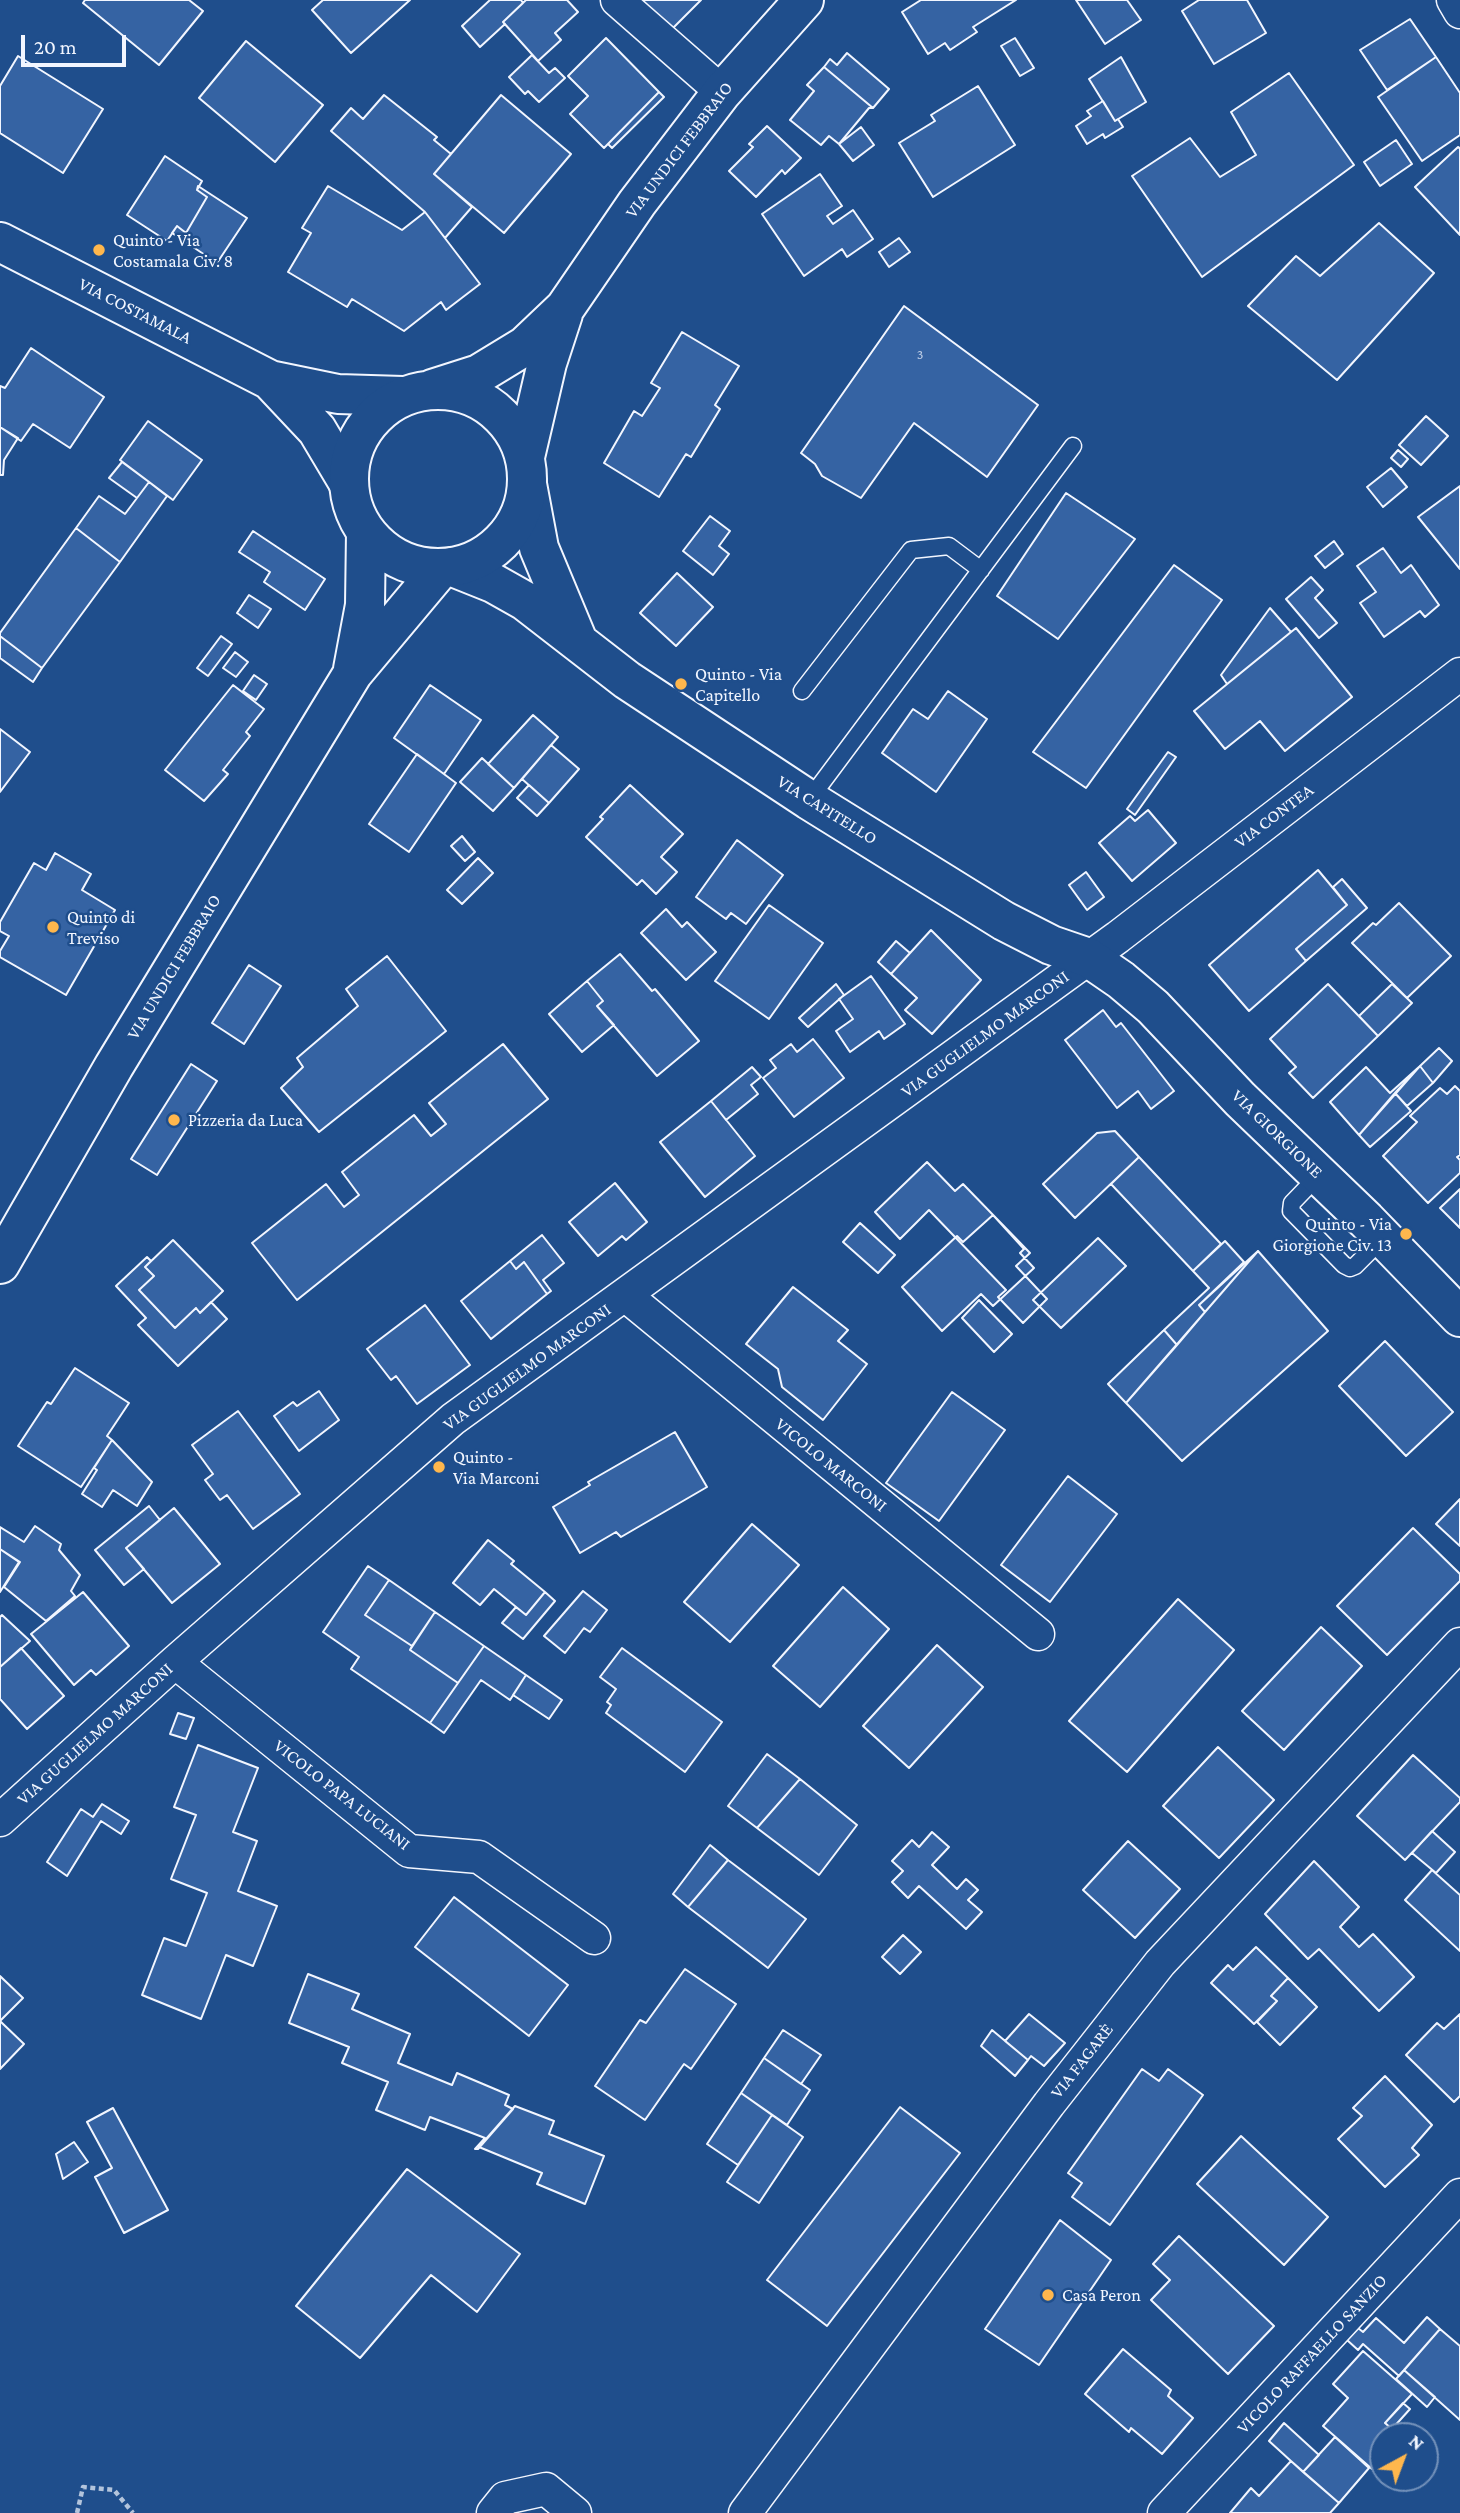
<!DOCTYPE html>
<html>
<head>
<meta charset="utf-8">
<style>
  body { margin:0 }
  #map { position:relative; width:1460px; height:2513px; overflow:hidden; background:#1f4e8c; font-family:"Crimson Pro",serif }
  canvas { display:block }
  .north { position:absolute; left:1369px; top:2422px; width:70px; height:70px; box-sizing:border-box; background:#1f4e8c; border:2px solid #7391ba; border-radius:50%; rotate:41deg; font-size:19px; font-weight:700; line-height:28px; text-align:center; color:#f2f6ff }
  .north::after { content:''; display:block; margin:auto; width:24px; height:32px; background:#ffb74d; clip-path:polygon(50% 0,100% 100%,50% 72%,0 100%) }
  .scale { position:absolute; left:21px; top:35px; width:105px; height:32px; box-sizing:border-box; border:4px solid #f2f6ff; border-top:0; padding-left:9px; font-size:21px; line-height:24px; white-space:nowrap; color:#f2f6ff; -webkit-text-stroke:5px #1f4e8c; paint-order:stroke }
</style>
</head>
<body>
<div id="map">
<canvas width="1460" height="2513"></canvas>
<div class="north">N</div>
<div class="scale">20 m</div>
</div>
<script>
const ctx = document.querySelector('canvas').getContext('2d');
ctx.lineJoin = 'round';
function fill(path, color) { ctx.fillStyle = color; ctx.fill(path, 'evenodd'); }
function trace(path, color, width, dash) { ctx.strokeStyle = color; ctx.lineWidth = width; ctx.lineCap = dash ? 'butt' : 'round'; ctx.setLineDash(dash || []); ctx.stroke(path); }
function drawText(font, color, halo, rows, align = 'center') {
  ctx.font = font + ' "Crimson Pro",serif'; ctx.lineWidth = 5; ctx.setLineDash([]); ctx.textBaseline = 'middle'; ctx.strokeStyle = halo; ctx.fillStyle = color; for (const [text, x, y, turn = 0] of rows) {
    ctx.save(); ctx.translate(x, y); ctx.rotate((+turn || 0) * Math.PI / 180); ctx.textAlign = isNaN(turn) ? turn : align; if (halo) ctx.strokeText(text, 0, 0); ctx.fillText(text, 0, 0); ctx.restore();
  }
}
const building = new Path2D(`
  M85,0H189L203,11L159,65L83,3Z
  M323,0H410L351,53L312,10Z
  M490,0H521L523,3L503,22L505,24L480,47L462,26Z
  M526,0H567L578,12L555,33L561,40L538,61L503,22Z
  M642,0H701L671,30Z
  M921,0H1016L973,27L977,32L950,50L945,43L928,54L902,12Z
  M1076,0H1127L1141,20L1105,44Z
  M1199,0H1247L1266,33L1214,64L1182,11Z
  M1410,19L1436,57L1387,90L1360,50Z
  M606,38L659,92L604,148L570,114L588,96L568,76Z
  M1015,38L1034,68L1020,76L1001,46Z
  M246,41L323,105L275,162L199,98Z
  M847,53L889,89L873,108L824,67L830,59L837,65Z
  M532,55L549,73L555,68L565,78L539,102L528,91L525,94L509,77Z
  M18,56L103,109L63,173L0,133V86Z
  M1121,57L1146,102L1115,121L1089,79Z
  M1436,57L1460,93V135L1422,161L1378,97Z
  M824,67L873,108H869L839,144L829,136L821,145L790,120L814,91L807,85Z
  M1289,73L1354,165L1202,277L1132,176L1190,138L1220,177L1256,155L1231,112Z
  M978,86L1015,145L933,197L899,143L935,121L931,115Z
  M659,92L664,97L612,148L608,144Z
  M384,95L437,137L434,140L451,154L434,174L472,207L445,238L425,212L331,131L351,108L363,119Z
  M501,95L571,154L504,233L434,174Z
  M1103,101L1115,121L1118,119L1123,127L1105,138L1103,134L1087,144L1076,126L1091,116L1087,111Z
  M767,126L801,158L785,174L782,170L756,197L729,171L753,147L749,144Z
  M861,127L874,145L853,161L839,144Z
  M1396,140L1412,164L1380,186L1364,162Z
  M1458,147L1460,148V235L1415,187Z
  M165,156L202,181L197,190L207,197L186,233L177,226L167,241L127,215Z
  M820,174L842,206L827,216L833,224L853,210L873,239L847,257L842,249L804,276L762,214Z
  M198,186L247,218L217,263L172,233L177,226L186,233L207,197L197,190Z
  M328,186L402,230L425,212L480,284L446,310L441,302L404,331L352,299L347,307L288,272L311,233L302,228Z
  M1379,223L1434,273L1337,380L1248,306L1296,256L1320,276Z
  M899,238L910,252L889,267L879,252Z
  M904,306L1038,405L987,477L914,423L861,498L822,476L815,464L801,453Z
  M682,332L739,366L715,405L720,409L691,457L686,454L659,497L604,463L634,411L642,416L660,388L651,383Z
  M31,348L104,397L70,448L33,424L21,441L0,427V386L5,388Z
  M1426,416L1448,436L1421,465L1399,445Z
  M148,421L202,460L173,500L120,460Z
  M0,427L18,438L4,460L3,475H0Z
  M1398,450L1408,459L1401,467L1391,458Z
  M122,462L149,482L137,498L109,478Z
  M1391,468L1407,487L1383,507L1367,487Z
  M149,482L167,496L120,562L76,528L99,496L125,514Z
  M1460,486V569L1418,517Z
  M1066,493L1135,539L1058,639L997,596Z
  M710,516L730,531L719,546L729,554L713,575L683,551Z
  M76,528L120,562L42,668L0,636V633Z
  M253,531L325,579L305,610L264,582L270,572L239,552Z
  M1334,541L1343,554L1325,568L1315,556Z
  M1383,548L1401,573L1411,565L1439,605L1425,617L1420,611L1384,637L1360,603L1376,592L1357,566Z
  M1174,565L1222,600L1086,788L1033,752Z
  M677,573L713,607L676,646L640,613Z
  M1311,577L1323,590L1315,598L1337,623L1319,638L1286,599Z
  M249,595L271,609L258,628L237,613Z
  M1270,608L1291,632L1227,684L1221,675Z
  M1296,628L1352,697L1285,751L1260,721L1225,749L1194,711Z
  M0,636L42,668L33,682L0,658Z
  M221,636L232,644L208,676L197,668Z
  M235,652L248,662L236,677L223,668Z
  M254,675L267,684L256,700L243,691Z
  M233,685L264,709L246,732L250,736L223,770L228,774L204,801L165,770Z
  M430,685L481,720L444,774L394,738Z
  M948,691L987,719L936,792L882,753L913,709L928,719Z
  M533,715L558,737L514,788L488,764Z
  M0,729L30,752L0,792Z
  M551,745L579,769L549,803L522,779Z
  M1168,752L1176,757L1135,815L1127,809Z
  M417,754L456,783L409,852L369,824Z
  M482,758L514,788L493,811L460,782Z
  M529,785L549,803L537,816L517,798Z
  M630,785L683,834L661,857L677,872L656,894L642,880L637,885L586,837L603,819L600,817Z
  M1148,810L1176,843L1132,881L1099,843L1130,816L1135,821Z
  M462,836L475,852L465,861L451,846Z
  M737,840L783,875L746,924L731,913L726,919L696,897Z
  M55,853L91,874L82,890L115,910L66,995L0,957V951L9,936L0,931V922L34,863L46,870Z
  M478,858L493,873L462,904L447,890Z
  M1318,870L1347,905L1296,949L1306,961L1249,1011L1209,965Z
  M1086,872L1104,897L1087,910L1069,885Z
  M1342,879L1367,908L1306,961L1296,949L1347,905L1333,887Z
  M1399,903L1451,956L1407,998L1352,943L1373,923L1376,925Z
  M769,905L823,943L769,1019L715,981Z
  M666,909L682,927L687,922L716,952L686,980L641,933Z
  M931,930L981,980L932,1034L905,1010L917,998L891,974Z
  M896,941L910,953L891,974L878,962Z
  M620,954L652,991L655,989L699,1041L657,1076L597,1006L603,1001L587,981Z
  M387,956L446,1031L319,1132L281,1088L303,1067L297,1058L358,1006L346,989Z
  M249,965L281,986L244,1044L212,1023Z
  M871,976L905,1024L884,1039L879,1031L850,1052L836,1031L853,1019L839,999Z
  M587,981L603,1001L597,1006L614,1025L582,1052L549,1014Z
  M836,984L844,995L808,1027L799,1018Z
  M1328,984L1378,1036L1313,1098L1289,1073L1296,1067L1270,1039Z
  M1392,984L1412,1003L1378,1036L1359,1016Z
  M1103,1010L1116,1027L1121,1023L1174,1091L1151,1109L1138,1091L1117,1108L1065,1040Z
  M813,1039L844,1078L794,1117L763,1078L776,1068L770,1060L791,1044L797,1052Z
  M503,1044L548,1099L297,1300L252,1243L326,1184L344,1207L359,1195L342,1172L414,1115L431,1136L446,1124L429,1103Z
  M1439,1048L1452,1061L1433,1083L1420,1066Z
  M191,1064L217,1081L157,1175L131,1159Z
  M1420,1066L1359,1135L1330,1102L1366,1067L1390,1093Z
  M1420,1066L1433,1083L1407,1106L1395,1093Z
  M752,1067L761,1077L751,1085L758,1094L726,1120L711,1101Z
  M1455,1086L1460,1091V1155L1457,1157L1460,1160V1173L1428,1203L1383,1156L1417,1122L1410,1116L1440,1088L1447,1094Z
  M1395,1093L1411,1111L1370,1147L1359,1135Z
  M711,1101L755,1156L705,1197L660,1142Z
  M1115,1131L1139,1157L1075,1218L1043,1184L1097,1133Z
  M1139,1157L1221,1244L1193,1271L1111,1184Z
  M927,1162L955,1191L963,1184L1030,1253L1016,1266L1047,1299L1023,1323L998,1297L1006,1290L929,1210L900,1239L875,1212Z
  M615,1183L647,1222L626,1240L622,1236L598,1256L569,1222Z
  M1460,1189V1228L1440,1208Z
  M993,1215L1024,1249L1020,1253L1034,1268L993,1306L981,1294L942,1331L902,1287L957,1236L963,1242Z
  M860,1223L895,1255L878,1273L843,1242Z
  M542,1235L564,1263L543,1280L551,1291L547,1294L524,1262L516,1269L510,1261Z
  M1098,1238L1126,1266L1061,1328L1033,1300Z
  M173,1240L223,1291L200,1313L196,1308L175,1328L139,1290L154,1276L145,1267Z
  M1225,1241L1244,1262L1199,1305L1205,1312L1177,1345L1164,1330L1209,1288L1193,1271Z
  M1258,1251L1205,1312L1199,1305Z
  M1258,1251L1328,1331L1182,1461L1126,1403Z
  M147,1257L151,1261L145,1267L154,1276L139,1290L175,1328L196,1308L200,1313L211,1302L227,1319L178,1366L138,1325L146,1318L116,1286Z
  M510,1261L516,1269L524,1262L547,1294L491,1339L461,1301Z
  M793,1287L848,1330L838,1341L867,1364L823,1420L782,1387L778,1369L746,1344Z
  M979,1300L1012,1334L994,1352L962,1318Z
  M425,1305L470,1365L417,1404L396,1376L391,1380L367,1349Z
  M1164,1330L1177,1345L1126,1403L1108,1384Z
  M1385,1341L1453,1412L1406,1456L1339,1386Z
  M75,1368L129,1403L107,1436L112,1440L81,1487L18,1446L47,1402L51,1404Z
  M319,1391L339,1420L299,1451L274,1416L293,1402L297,1406Z
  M952,1392L1005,1430L939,1521L886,1483Z
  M238,1411L300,1494L253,1529L227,1495L220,1500L205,1480L213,1474L192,1445Z
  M675,1432L707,1487L621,1537L616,1532L580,1553L553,1507L590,1485L588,1482Z
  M112,1440L152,1482L137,1506L113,1490L102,1507L82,1494L97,1470L94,1468Z
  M1068,1476L1117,1514L1050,1602L1001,1565Z
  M1460,1499V1546L1436,1524Z
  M149,1506L160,1520L126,1548L144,1569L124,1585L95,1550Z
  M174,1508L220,1564L172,1603L126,1548Z
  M752,1524L799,1565L730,1642L684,1602Z
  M35,1526L61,1544L59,1550L80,1575L71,1591L75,1596L46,1621L4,1587L20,1562L0,1549V1527L24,1542Z
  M1413,1528L1460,1574V1581L1387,1655L1337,1606Z
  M488,1540L514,1561L511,1564L545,1592L526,1615L494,1589L480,1605L453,1583Z
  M0,1549L19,1562L0,1592Z
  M368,1566L389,1580L365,1615L412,1646L410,1650L458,1683L430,1723L351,1669L359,1657L323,1632Z
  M389,1580L435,1612L412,1646L365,1615Z
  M843,1587L889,1629L820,1707L773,1666Z
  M583,1591L607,1610L590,1632L584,1628L565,1653L544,1636Z
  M83,1592L129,1646L96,1675L91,1670L74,1685L31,1634Z
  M545,1592L555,1601L523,1639L502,1623L516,1607L526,1615Z
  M1178,1599L1234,1650L1127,1772L1069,1721Z
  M435,1612L484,1646L458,1683L410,1650Z
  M2,1615L30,1641L0,1667V1617Z
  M1321,1627L1362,1666L1284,1750L1242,1711Z
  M937,1645L983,1687L909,1768L863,1726Z
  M484,1646L526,1675L510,1700L481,1680L444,1733L430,1723Z
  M21,1648L64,1696L27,1729L0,1699V1667Z
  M622,1648L722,1722L685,1772L606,1713L611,1705L607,1702L616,1689L600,1677Z
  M526,1675L562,1700L549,1719L513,1695Z
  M178,1713L194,1718L186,1739L170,1734Z
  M198,1745L258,1768L233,1832L257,1841L238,1891L277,1906L253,1966L226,1955L201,2019L142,1995L164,1938L186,1946L207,1893L171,1879L196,1815L174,1807Z
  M1218,1747L1274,1800L1219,1858L1163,1806Z
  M767,1754L800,1779L757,1828L728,1806Z
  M1413,1755L1460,1798V1802L1405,1860L1357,1816Z
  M800,1779L857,1825L819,1875L757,1828Z
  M102,1804L129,1821L121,1834L101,1821L67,1876L47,1862L81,1809L93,1817Z
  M1432,1831L1455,1852L1436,1873L1412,1853Z
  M932,1832L949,1847L932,1865L957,1889L966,1879L978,1890L968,1900L982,1912L966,1929L919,1886L908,1898L892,1882L903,1871L892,1861L912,1840L919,1847Z
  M1128,1841L1180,1889L1135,1938L1083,1890Z
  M710,1845L728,1860L688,1907L673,1894Z
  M728,1860L806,1919L768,1968L688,1907Z
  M1314,1861L1359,1907L1340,1927L1359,1947L1373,1934L1414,1977L1379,2011L1319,1949L1308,1959L1265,1914Z
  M1432,1870L1460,1895V1951L1405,1900Z
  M454,1897L568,1985L529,2036L415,1947Z
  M903,1935L921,1952L900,1974L882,1957Z
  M1256,1947L1288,1978L1271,1996L1277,2001L1254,2024L1211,1983L1228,1965L1233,1970Z
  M685,1969L736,2004L691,2069L684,2064L645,2120L595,2086L640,2020L646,2023Z
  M308,1974L359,1994L352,2009L410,2034L398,2063L452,2085L457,2073L509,2095L505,2105L513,2109L478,2149H475L485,2138L430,2117L425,2130L376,2110L388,2082L342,2063L349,2047L289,2023Z
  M0,1976L23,1998L0,2021Z
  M1288,1978L1317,2007L1280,2045L1257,2022L1277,2001L1271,1996Z
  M1029,2014L1065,2043L1044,2066L1031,2056L1028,2060L1005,2041Z
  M1460,2014V2096L1454,2102L1406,2055L1437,2023L1444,2029Z
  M0,2021L24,2044L0,2069Z
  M783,2030L821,2055L801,2084L764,2058Z
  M992,2030L1028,2060L1015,2076L981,2046Z
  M764,2058L810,2090L787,2125L741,2093Z
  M1142,2069L1159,2081L1168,2069L1203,2095L1110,2225L1072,2197L1082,2183L1068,2173Z
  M1385,2076L1432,2125L1412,2148L1419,2155L1385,2187L1338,2139L1362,2116L1353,2108Z
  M741,2093L772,2115L738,2165L707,2144Z
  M515,2106L554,2121L549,2134L604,2156L585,2204L537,2184L542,2173L479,2147Z
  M900,2107L960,2153L827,2326L767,2280Z
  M113,2108L168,2210L124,2233L95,2177L112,2168L87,2122Z
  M772,2115L803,2137L759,2203L727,2182Z
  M1241,2136L1328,2217L1284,2265L1197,2184Z
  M74,2142L88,2162L63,2179L56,2154Z
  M407,2169L520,2254L477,2312L431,2275L360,2358L296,2306Z
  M1060,2220L1111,2260L1039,2365L985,2329Z
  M1179,2236L1274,2326L1228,2374L1151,2300L1170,2280L1153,2264Z
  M1427,2317L1440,2329L1399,2376L1363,2344L1358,2350L1347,2340L1358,2328L1363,2332L1376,2318L1404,2343Z
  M1440,2329L1460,2346V2420L1404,2370Z
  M1123,2349L1171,2390L1168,2396L1193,2418L1162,2454L1131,2428L1129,2432L1085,2394Z
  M1363,2351L1412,2394L1385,2423L1400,2436H1383V2457L1372,2469L1323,2426L1348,2398L1333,2384Z
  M1404,2370L1435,2397L1427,2407L1396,2379Z
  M1403,2403L1410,2409L1392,2429L1385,2423Z
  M1284,2423L1319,2455L1303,2472L1269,2441Z
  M1335,2437L1369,2468L1339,2503L1303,2472Z
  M1291,2461L1339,2503L1330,2513H1230L1251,2488L1259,2496Z`);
fill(building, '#3563a3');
trace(building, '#f2f6ff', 2);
const lane = new Path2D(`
  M802,691L911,550L949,546L981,570
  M809,800L1073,446
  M1319,1175L1292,1203L1291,1211L1344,1265L1350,1268L1355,1266L1383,1238`);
const street = new Path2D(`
  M617,0L722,92
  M1453,0L1460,12
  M625,1295L1038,1634
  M175,1662L409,1851L479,1857L594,1938
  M0,1820L175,1662L453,1419L1118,937L1460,674
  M493,2513L505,2498L546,2489L575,2513
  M745,2513L1049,2104L1160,1963L1460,1644
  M1164,2513L1460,2195`);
const secondary = new Path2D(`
  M0,242L270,380L338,394L403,396
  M270,380L317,430L348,482
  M527,484L539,548L577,639
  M453,567L493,583L525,601L627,680L809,800L1004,921L1051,945L1089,958L1121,980L1153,1007L1240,1099L1366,1220L1460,1317`);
const primary = new Path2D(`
  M432,389L479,374L525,346L565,308L637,203L722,92L804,0
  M349 479a89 89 0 1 1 178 0a89 89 0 1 1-178 0Z
  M525,457L547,363L563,314
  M353,669L365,605L366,532
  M0,1264L114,1066L353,673L441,568`);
trace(lane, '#f2f6ff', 19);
trace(street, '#f2f6ff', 35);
trace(secondary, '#f2f6ff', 42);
trace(primary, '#f2f6ff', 42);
trace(new Path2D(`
  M77,2513L83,2487L114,2490L133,2513`), '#b3c4dc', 4.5, [5, 3.5]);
trace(lane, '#1f4e8c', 16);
trace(street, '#1f4e8c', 32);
trace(secondary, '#1f4e8c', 38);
trace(primary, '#1f4e8c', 38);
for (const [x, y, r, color] of [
  [99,250,7,"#ffb74d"],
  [681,684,7,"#ffb74d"],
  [53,927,7,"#ffb74d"],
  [174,1120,7,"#ffb74d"],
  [1406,1234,7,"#ffb74d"],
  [439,1467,7,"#ffb74d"],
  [1048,2295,7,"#ffb74d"]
]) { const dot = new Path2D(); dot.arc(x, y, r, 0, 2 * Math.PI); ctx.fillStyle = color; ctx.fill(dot); trace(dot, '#1f4e8c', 2.5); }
drawText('14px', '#c3d1e8', null, [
  ["3",920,355]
]);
drawText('18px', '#f2f6ff', '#1f4e8c', [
  ["VIA UNDICI FEBBRAIO",679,150,-53],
  ["VIA COSTAMALA",135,311,27],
  ["VIA CAPITELLO",827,810,32],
  ["VIA CONTEA",1274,816,-37],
  ["VIA UNDICI FEBBRAIO",174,967,-59],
  ["VIA GUGLIELMO MARCONI",985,1034,-36],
  ["VIA GIORGIONE",1277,1134,44],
  ["VIA GUGLIELMO MARCONI",527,1367,-36],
  ["VICOLO MARCONI",831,1465,39],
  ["VIA GUGLIELMO MARCONI",95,1734,-42],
  ["VICOLO PAPA LUCIANI",342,1795,38],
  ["VIA FAGARÈ",1082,2061,-52],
  ["VICOLO RAFFAELLO SANZIO",1312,2354,-47]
]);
drawText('18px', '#f2f6ff', '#1f4e8c', [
  ["Quinto - Via",113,240],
  ["Costamala Civ. 8",113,261],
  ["Quinto - Via",695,674],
  ["Capitello",695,695],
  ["Quinto di",67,917],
  ["Treviso",67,938],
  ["Pizzeria da Luca",188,1120],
  ["Quinto - Via",1392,1224,"right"],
  ["Giorgione Civ. 13",1392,1245,"right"],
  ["Quinto -",453,1457],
  ["Via Marconi",453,1478],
  ["Casa Peron",1062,2295]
], 'left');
</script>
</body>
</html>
